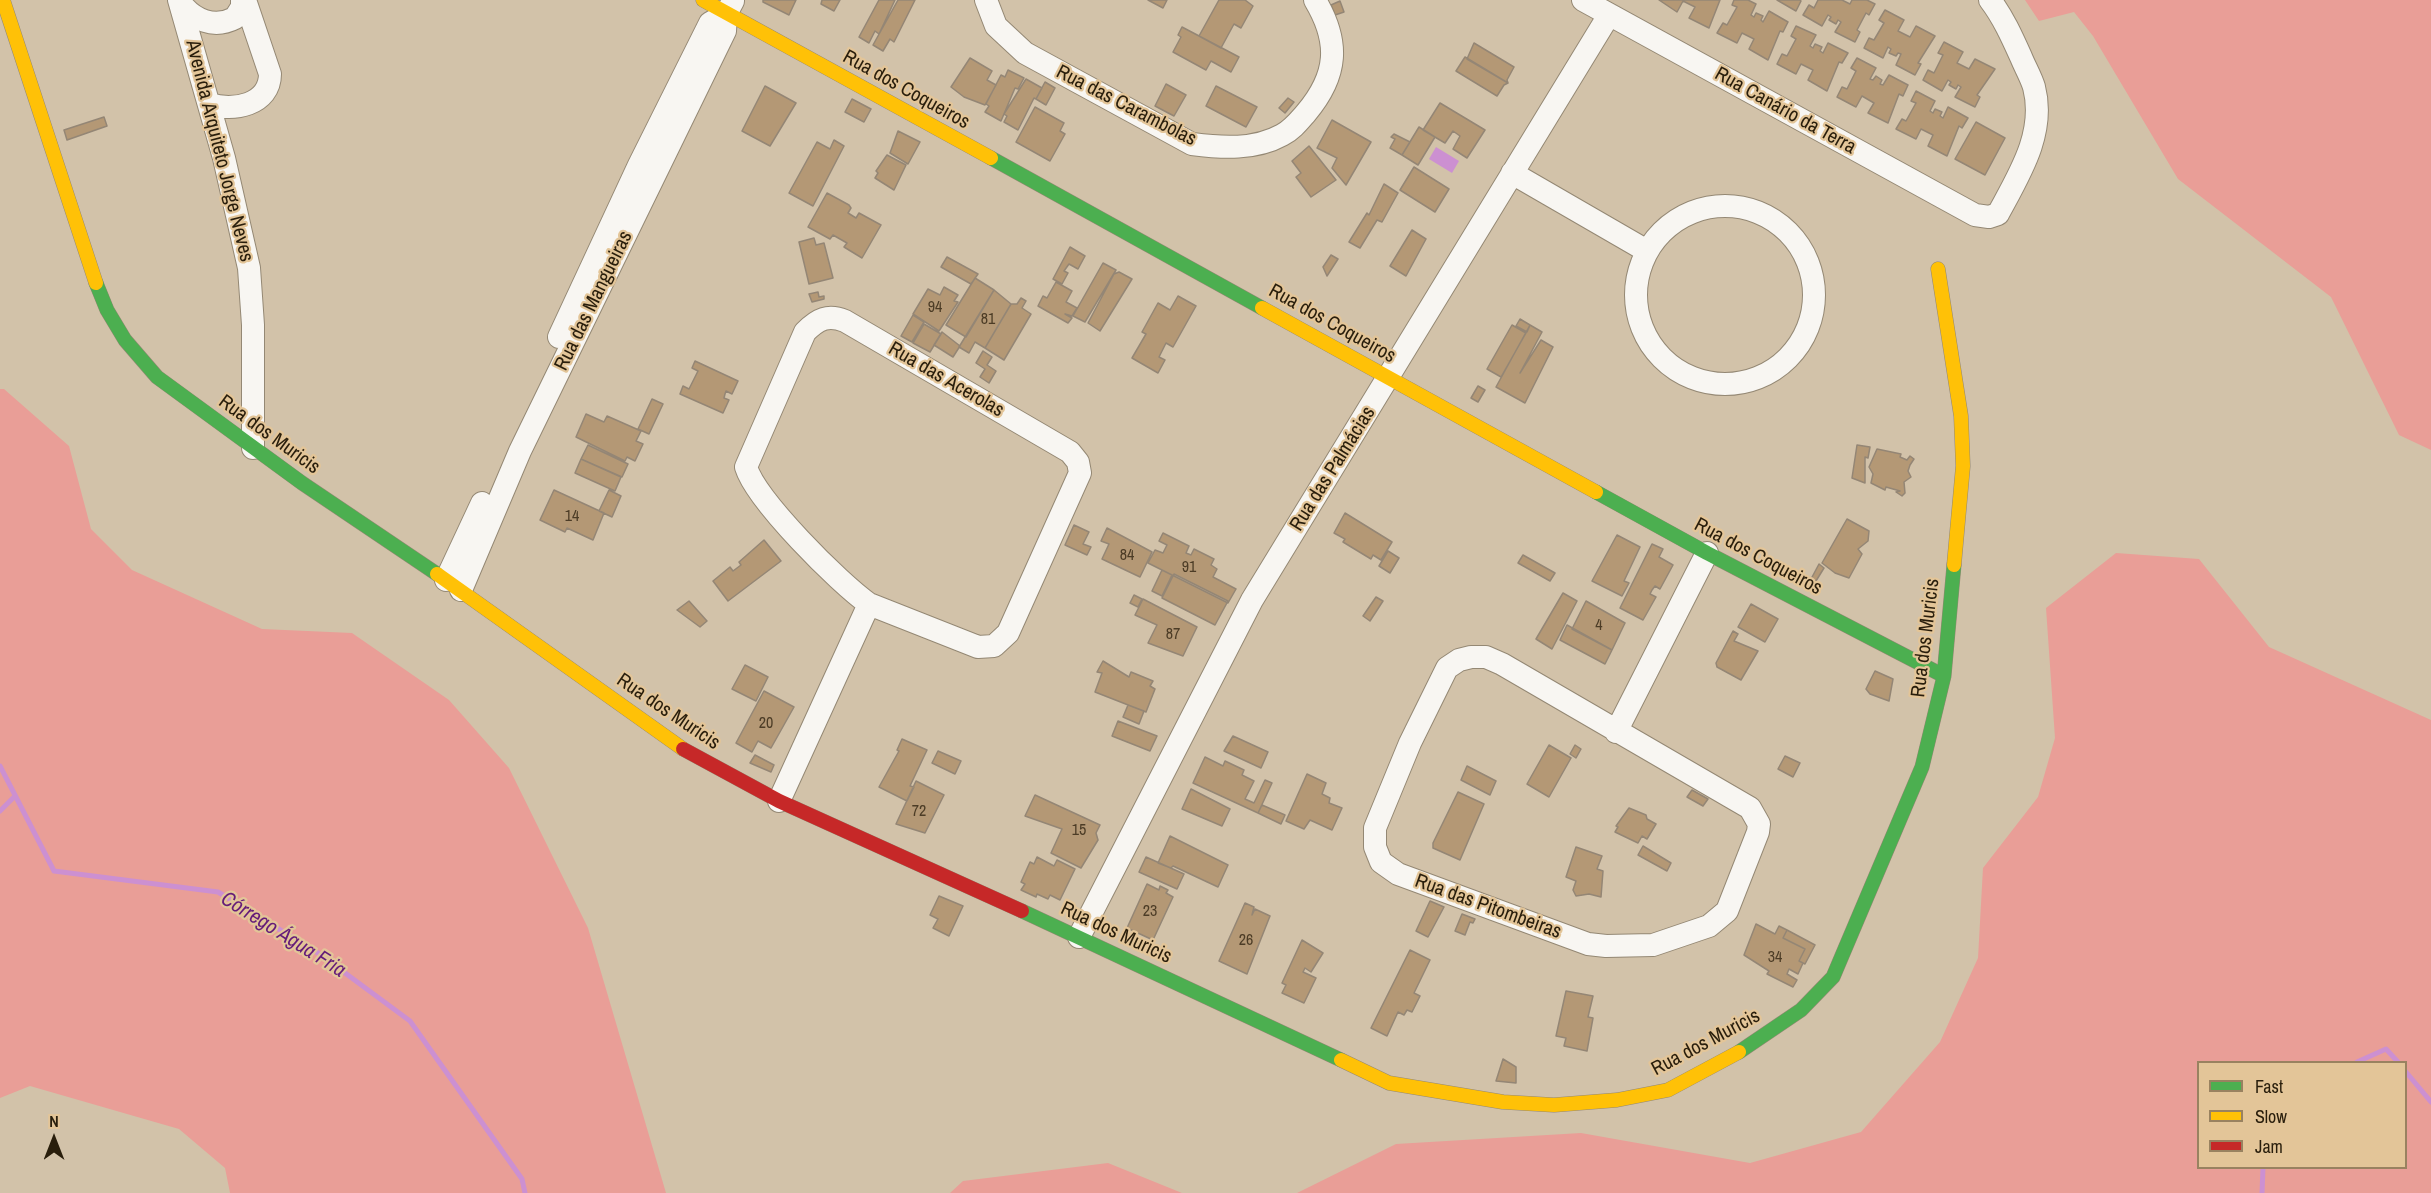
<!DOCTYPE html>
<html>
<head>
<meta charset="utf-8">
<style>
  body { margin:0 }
  #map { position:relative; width:2431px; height:1193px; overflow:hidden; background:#d2c2a9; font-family:"Archivo Narrow",sans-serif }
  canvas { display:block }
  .legend { position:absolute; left:2197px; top:1061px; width:210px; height:108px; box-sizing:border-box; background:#e3c598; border:2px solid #998260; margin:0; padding:8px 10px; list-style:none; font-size:18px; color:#291e0c }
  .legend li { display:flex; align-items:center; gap:12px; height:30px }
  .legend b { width:30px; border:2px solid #998260 }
  .north { position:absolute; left:24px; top:1109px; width:60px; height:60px; -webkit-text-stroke:4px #e3c598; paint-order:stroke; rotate:0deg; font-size:16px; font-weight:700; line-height:24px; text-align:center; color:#291e0c }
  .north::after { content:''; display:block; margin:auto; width:21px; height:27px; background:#291e0c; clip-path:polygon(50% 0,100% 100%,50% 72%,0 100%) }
</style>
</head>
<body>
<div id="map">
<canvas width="2431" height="1193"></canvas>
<ul class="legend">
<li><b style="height:8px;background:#4caf50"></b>Fast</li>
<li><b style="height:8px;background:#ffc107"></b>Slow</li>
<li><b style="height:8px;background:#c62828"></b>Jam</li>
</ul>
<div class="north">N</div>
</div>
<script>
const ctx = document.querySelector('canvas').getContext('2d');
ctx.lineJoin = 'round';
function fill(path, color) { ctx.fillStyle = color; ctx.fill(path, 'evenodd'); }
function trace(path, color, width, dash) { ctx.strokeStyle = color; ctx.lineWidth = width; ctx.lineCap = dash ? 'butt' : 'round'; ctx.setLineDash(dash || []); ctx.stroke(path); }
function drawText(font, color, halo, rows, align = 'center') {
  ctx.font = font + ' "Archivo Narrow",sans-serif'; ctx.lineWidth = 4.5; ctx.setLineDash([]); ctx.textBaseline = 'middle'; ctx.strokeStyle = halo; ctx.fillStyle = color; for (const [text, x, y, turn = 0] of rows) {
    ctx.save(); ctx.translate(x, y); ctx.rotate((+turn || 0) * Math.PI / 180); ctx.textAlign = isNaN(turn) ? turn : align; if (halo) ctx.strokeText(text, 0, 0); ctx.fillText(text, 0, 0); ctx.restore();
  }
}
fill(new Path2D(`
  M2025,0H2431V450L2399,435L2331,297L2178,179L2093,36L2074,12L2039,21Z
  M0,389H4L69,446L91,529L132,570L262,629L352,633L449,700L509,768L588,928L666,1193H230L225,1168L179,1129L30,1086L0,1098Z
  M2116,553L2199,559L2269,647L2431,720V1193H1297L1396,1144L1581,1133L1750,1163L1861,1132L1940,1042L1978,958L1983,868L2038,797L2055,738L2046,608ZM2198,1062H2406V1168H2198Z
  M1108,1163L1182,1193H950L963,1181Z`), '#e99e97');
fill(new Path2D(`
  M1436,147L1459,161L1452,173L1429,159Z`), '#cc90d1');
trace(new Path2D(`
  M0,766L54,871L218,892L318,953L410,1021L522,1179L525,1193
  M0,811L15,796
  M2357,1062L2386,1049L2398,1062
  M2406,1072L2431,1102
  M2262,1193L2263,1168`), '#cc90d1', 5);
const building = new Path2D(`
  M763,0H796L789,15L763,2Z
  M822,0H840L834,11L821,4Z
  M879,0H895L879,34L875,31L869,43L859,37Z
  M898,0H915L894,42L890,39L883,51L873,45Z
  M1148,0H1167L1163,8Z
  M1219,0H1245L1253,6L1241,28L1234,24L1221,48L1199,36Z
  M1659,0H1720L1709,28L1689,18L1695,7L1683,1L1677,12Z
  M1734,0H1748L1756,4L1751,15L1754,17L1756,13L1763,16L1761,20L1763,22L1769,11L1788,22L1783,32L1780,31L1768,60L1749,49L1754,39L1742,33L1737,43L1717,33L1723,23L1727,25L1737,7L1732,5Z
  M1777,0H1800L1801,1L1796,11Z
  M1818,0H1842L1850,4L1852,0H1867L1875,4L1869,15L1866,13L1857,30L1860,32L1855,42L1835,32L1841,22L1838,20L1836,24L1829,20L1831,17L1828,15L1822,26L1803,15L1809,5L1814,8Z
  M1340,1L1344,12L1335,15L1331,5Z
  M1885,10L1904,20L1898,31L1910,37L1916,26L1935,36L1918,63L1921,64L1915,75L1896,65L1901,54L1898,53L1896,56L1889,53L1891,49L1888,47L1883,58L1864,48L1869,38L1874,40L1884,23L1879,20Z
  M1796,26L1816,35L1810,46L1813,48L1815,44L1822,47L1820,51L1823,53L1828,43L1848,53L1842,63L1839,62L1827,91L1808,80L1813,70L1801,64L1796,74L1777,64L1782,54L1787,56L1796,39L1791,36Z
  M1182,27L1239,57L1231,72L1211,61L1206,70L1173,52L1181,37L1178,35Z
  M1944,42L1963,52L1957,63L1969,69L1975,59L1995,69L1977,95L1980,97L1975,107L1955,97L1961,87L1958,85L1956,89L1949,85L1951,82L1948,80L1942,91L1923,80L1928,70L1934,73L1943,55L1938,53Z
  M1474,43L1514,67L1507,80L1508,83L1467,59Z
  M1465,57L1508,83L1504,85L1497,96L1456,71Z
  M970,58L992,71L987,80L996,85L985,105L964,97L951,87Z
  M1857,58L1876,68L1870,79L1873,80L1876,76L1882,80L1880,84L1883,85L1889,75L1908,85L1903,96L1899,94L1888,123L1868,113L1874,103L1862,96L1856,107L1837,97L1842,87L1847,89L1856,71L1851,68Z
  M1008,70L1024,78L1018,89L1015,88L1001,121L985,112L989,106L986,104L1001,75L1005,77Z
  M1026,79L1042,88L1036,99L1034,98L1018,130L1004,122L1007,116L1004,114Z
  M1045,82L1055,88L1046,105L1036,99Z
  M1166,84L1186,95L1174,116L1155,106Z
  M765,86L796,103L770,146L742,131Z
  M1216,86L1257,107L1246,127L1206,106Z
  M1916,91L1935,101L1930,111L1933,113L1935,109L1942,112L1940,116L1943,118L1948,107L1968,118L1962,128L1959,126L1947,156L1928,146L1933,135L1921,129L1916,139L1896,129L1902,119L1906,121L1916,103L1911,101Z
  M1288,98L1294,102L1285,113L1279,108Z
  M852,99L871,109L864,122L845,112Z
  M1440,103L1485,130L1467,158L1453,149L1460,136L1453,131L1445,143L1423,130Z
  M1035,107L1064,123L1060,131L1065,134L1050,161L1016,142Z
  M104,117L107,126L67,140L64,130Z
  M1332,120L1371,142L1346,185L1332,168L1337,158L1317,148Z
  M1976,122L2005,138L1985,175L1955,159Z
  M1419,127L1435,137L1418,165L1402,155Z
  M898,131L920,142L908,164L890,153Z
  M1394,134L1410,142L1402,155L1390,148L1395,139L1391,137Z
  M834,140L844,146L813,206L789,193L817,142L830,149Z
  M1309,146L1336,180L1311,197L1296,177L1301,173L1292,161Z
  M887,155L906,165L894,190L875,178L878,173L876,171Z
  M1414,167L1449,189L1435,212L1400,190Z
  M1384,184L1398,193L1382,222L1377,220L1360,248L1349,242L1367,213L1369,215Z
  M827,193L849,205L851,208L848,213L856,218L859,213L881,225L862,258L844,247L847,243L833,235L830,239L808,227Z
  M1412,230L1426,239L1406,276L1390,266Z
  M814,238L816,245L824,243L833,278L809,284L799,242Z
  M1070,247L1085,256L1078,269L1069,264L1064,271L1068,273L1062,284L1053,279Z
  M1331,255L1338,259L1327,276L1323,267Z
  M947,257L978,274L971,284L941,267Z
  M1103,263L1116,270L1085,322L1073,316Z
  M1119,272L1132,279L1100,331L1088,323L1114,274Z
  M975,278L994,290L966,337L946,325Z
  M1056,282L1072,291L1066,302L1077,308L1072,316L1065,314L1072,318L1068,323L1038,306L1043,296L1047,298Z
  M944,287L958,295L954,301L958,302L939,331L913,314L928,289L940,295Z
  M994,290L1011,304L985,348L975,342L969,353L959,347Z
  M818,292L819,297L824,296V299L812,302L809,294Z
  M1178,296L1196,306L1173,347L1166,343L1159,357L1165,360L1158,373L1132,358L1146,334L1142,332L1158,303L1170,310Z
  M1021,298L1026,301L1022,308L1031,314L1004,360L985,348L1011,304H1017Z
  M913,315L924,322L912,342L901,336Z
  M1520,319L1530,325L1527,332L1516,326Z
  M924,324L941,334L930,352L913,343Z
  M1512,325L1526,333L1501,377L1487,369Z
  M1530,325L1542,332L1520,373L1541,340L1553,347L1525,403L1496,387Z
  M942,332L960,346L953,357L934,345Z
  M983,351L992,357L987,365L996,371L989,383L980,377L985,369L976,363Z
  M695,361L738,381L732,394L726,391L725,394L724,398L729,400L723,413L680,394L683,386L689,389L698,371L692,368Z
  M1478,386L1485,390L1478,402L1471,398Z
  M652,399L663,404L649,434L638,429Z
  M586,414L604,422L607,416L641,431L636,441L643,444L635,461L627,457L625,461L576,437Z
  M588,445L628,464L622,477L581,459Z
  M1857,445L1870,447L1868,458L1865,457V483L1852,478Z
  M1877,449L1901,454L1900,457L1907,460L1910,456L1914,459L1910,465L1908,471L1911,477L1904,482L1905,493L1902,496L1896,492L1900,491L1886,487L1885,490L1871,483L1873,474L1869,467Z
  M581,459L621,477L615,491L575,473Z
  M554,490L604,513L593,540L567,528L565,532L540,520Z
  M609,490L621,496L612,517L599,511Z
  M1345,513L1392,542L1381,560L1373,555L1371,559L1343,542L1345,539L1334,533Z
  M1847,519L1869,531L1868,541L1858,549L1862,554L1849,578L1835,573L1822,563Z
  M1074,525L1089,532L1083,544L1091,547L1087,555L1065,545Z
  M1107,528L1152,552L1140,577L1102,559L1109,544L1101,541Z
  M1163,533L1189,546L1186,553L1191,555L1194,549L1214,559L1211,565L1217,569L1213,577L1236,589L1228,603L1148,563L1155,550L1163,553L1167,545L1159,541Z
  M1617,535L1640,547L1624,581L1629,583L1622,596L1592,581Z
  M764,540L781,561L728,601L713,581L730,567L733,571L741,565L739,562Z
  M1652,544L1663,549L1659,557L1673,565L1660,589L1655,586L1652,590L1650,594L1656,597L1643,620L1620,608Z
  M1388,551L1399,558L1390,573L1379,566Z
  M1523,555L1555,573L1550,581L1518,563Z
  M1819,564L1824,568L1816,581L1811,579Z
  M1162,570L1172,575L1162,596L1152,591Z
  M1174,574L1228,601L1215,625L1162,598Z
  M1563,593L1577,601L1552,649L1536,639Z
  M1134,595L1142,599L1138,607L1130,603Z
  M1376,597L1383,601L1370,621L1363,616Z
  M1143,599L1197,627L1183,656L1148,643L1157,625L1135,615Z
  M689,601L707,621L700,627L677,610Z
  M1586,601L1625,623L1612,650L1572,629Z
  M1751,604L1778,619L1765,642L1738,627Z
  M1567,625L1612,650L1605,664L1560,640Z
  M1733,631L1738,634L1734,641L1758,651L1741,680L1717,667L1716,663Z
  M1103,661L1129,677L1131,672L1153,681L1150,686L1155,689L1146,712L1095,692L1102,673L1097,672Z
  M745,665L768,677L756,701L732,689Z
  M1875,671L1893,679L1889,701L1870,694L1866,689Z
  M764,691L794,707L771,748L758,741L752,752L736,743Z
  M1128,705L1144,711L1139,724L1123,717Z
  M1118,721L1157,736L1150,751L1112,736Z
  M1233,736L1268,752L1261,768L1224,751Z
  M902,739L927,750L910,786L914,787L907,801L879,787L899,751L897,750Z
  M1549,745L1571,758L1549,797L1527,784Z
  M1575,745L1581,749L1576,758L1570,754Z
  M938,751L961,761L955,774L932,763Z
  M755,755L774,765L771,772L750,763Z
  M1785,756L1800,763L1793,777L1778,769Z
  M1205,757L1223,766L1225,761L1244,770L1242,775L1254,781L1245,799L1254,803L1265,780L1272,783L1258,813L1193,783Z
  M1467,766L1496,781L1490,795L1461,780Z
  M1307,774L1326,783L1322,794L1330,798L1329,803L1342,808L1332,830L1310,820L1304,829L1286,821Z
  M916,781L944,795L925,833L896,824Z
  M1191,789L1230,809L1222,826L1182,809Z
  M1692,790L1708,799L1703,806L1687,797Z
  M1458,792L1484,804L1460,860L1433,848V843Z
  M1035,795L1100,825L1096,833L1098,840L1081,868L1051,853L1062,829L1025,816Z
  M1262,805L1285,815L1281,824L1258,813Z
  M1629,808L1646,815L1647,819L1656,824L1647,839L1642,836L1638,843L1615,832L1618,827L1616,826Z
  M1170,836L1228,865L1218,887L1173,866L1171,868L1158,863Z
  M1643,846L1671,863L1667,871L1638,855Z
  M1576,847L1602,856L1597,869L1603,871L1601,897L1589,894L1576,896L1573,890L1576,881L1566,877Z
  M1037,857L1054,866L1057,860L1075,869L1060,900L1050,895L1048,899L1037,894L1036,897L1021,890L1025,884L1021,882L1030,862L1034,864Z
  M1146,857L1184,874L1177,889L1139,872Z
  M1147,884L1159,890L1160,886L1168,890L1166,893L1173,897L1153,940L1127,928Z
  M939,896L963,906L949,936L933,928L938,919L930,915Z
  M1430,901L1444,907L1428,937L1416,931Z
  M1245,903L1254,907L1252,915L1255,909L1270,916L1247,974L1219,961Z
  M1462,914L1475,919L1473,923L1470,922L1465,935L1455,931Z
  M1756,924L1775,934L1779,926L1787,930L1783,938L1805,949L1799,961L1803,963L1798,974L1789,969L1787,974L1797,980L1793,987L1767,974L1769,971L1744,955Z
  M1787,930L1815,945L1805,964L1799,961L1805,949L1783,938Z
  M1302,940L1323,953L1311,972L1305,968L1303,972L1316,978L1304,1003L1282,993L1286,985L1282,983Z
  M1410,950L1430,960L1414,993L1420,996L1412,1012L1407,1010L1404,1015L1398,1012L1387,1036L1371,1028Z
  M1566,991L1593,996L1588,1017L1593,1018L1587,1051L1564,1046L1566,1038L1556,1036Z
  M1503,1059L1516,1067V1083L1496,1081Z`);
fill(building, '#b49875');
trace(building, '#948675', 1.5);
const street = new Path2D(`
  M179,0L224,158L249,268L253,325V448
  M986,0L996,26L1025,53L1192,144C1222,148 1255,150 1282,135C1292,130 1299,121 1306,113C1338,75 1340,42 1315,0
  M1583,0L1975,215L1989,217L1998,214C2019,175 2046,133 2034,87C2031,77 2025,67 2021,57C2012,37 2003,17 1990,0
  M180,2C193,20 214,29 235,18L242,7V0
  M209,104C233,112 270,105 270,74L245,0
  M1512,173L1647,251
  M1636 295a89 89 0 1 1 178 0a89 89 0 1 1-178 0Z
  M559,337L639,165L710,23L726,14
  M446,580L482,503
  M461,590L520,451L725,31L726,14L733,1
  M1471,657H1486L1502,664L1750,808L1759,824L1758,832L1727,911L1709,926L1653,945L1606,946L1588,944L1398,874L1381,862L1375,847V828L1410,743L1447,668L1459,660Z
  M1616,732L1707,553
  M779,801L869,604L978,647L994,646L1008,633L1080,473L1078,462L1070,452L845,321C828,314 818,319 805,332L746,467C756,500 839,583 869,604
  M1079,937L1252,600L1609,15`);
const fast = new Path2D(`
  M991,158L1262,308
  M96,283L107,310L125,340L157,377L302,483L437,574
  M1596,492L1707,553L1944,676
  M1022,911L1341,1060
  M1739,1052L1801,1010L1833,977L1922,767L1944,676L1954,565`);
const slow = new Path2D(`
  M3,0L96,283
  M703,0L991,158
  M1938,269L1961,416L1963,466L1954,565
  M1262,308L1596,492
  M437,574L683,749
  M1341,1060L1389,1083L1503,1102L1554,1105L1617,1100L1668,1090L1739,1052`);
const jam = new Path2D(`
  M683,749L779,801L1022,911`);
trace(street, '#948874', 24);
trace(fast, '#948874', 15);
trace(slow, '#948874', 15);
trace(jam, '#948874', 15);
trace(street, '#f8f6f2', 22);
trace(fast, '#4caf50', 14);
trace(slow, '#ffc107', 14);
trace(jam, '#c62828', 14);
drawText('16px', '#4c3c26', null, [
  ["94",935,308],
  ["81",988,320],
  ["14",572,517],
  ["84",1127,556],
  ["91",1189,568],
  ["4",1599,626],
  ["87",1173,635],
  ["20",766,724],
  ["72",919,812],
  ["15",1079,831],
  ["23",1150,912],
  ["26",1246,941],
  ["34",1775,958]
]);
drawText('20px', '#291e0c', '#e3c598', [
  ["Rua dos Coqueiros",906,90,29],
  ["Rua das Carambolas",1126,106,27],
  ["Rua Canário da Terra",1785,111,29],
  ["Avenida Arquiteto Jorge Neves",219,151,76],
  ["Rua das Mangueiras",594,301,-64],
  ["Rua dos Coqueiros",1332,324,29],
  ["Rua das Acerolas",946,380,30],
  ["Rua dos Muricis",269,435,36],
  ["Rua das Palmácias",1333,469,-58],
  ["Rua dos Coqueiros",1758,557,28],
  ["Rua dos Muricis",1926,638,-83],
  ["Rua dos Muricis",668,712,34],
  ["Rua das Pitombeiras",1488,907,20],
  ["Rua dos Muricis",1116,933,25],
  ["Rua dos Muricis",1706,1043,-28]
]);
drawText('italic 21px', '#651c79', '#e3c598', [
  ["Córrego Água Fria",283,935,32]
]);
</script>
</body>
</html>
